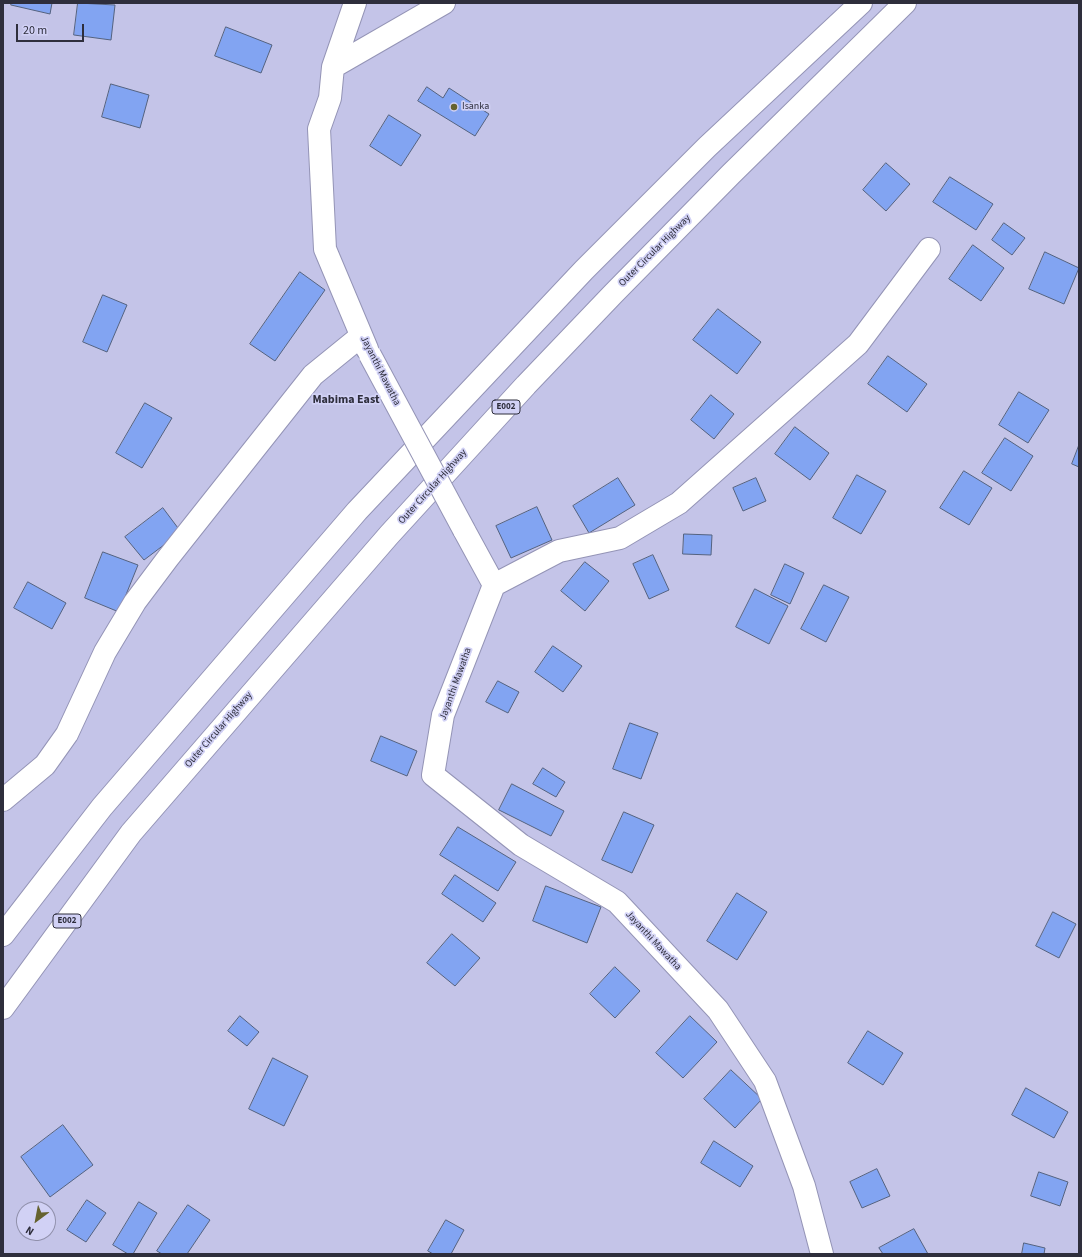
<!DOCTYPE html>
<html>
<head>
<meta charset="utf-8">
<style>
  body { margin:0 }
  #map { position:relative; width:1082px; height:1257px; overflow:hidden; background:#c4c4e8; font-family:"Source Sans 3",sans-serif }
  canvas { display:block }
  .frame { position:absolute; inset:0; border:4px solid #2e2e3c; pointer-events:none }
  .north { position:absolute; left:16px; top:1201px; width:40px; height:40px; box-sizing:border-box; background:#d1d1f5; border:1px solid #9090ab; border-radius:50%; rotate:212deg; font-size:11px; font-weight:700; line-height:16px; text-align:center; color:#2e2e3c }
  .north::after { content:''; display:block; margin:auto; width:14px; height:18px; background:#65622f; clip-path:polygon(50% 0,100% 100%,50% 72%,0 100%) }
  .scale { position:absolute; left:16px; top:24px; width:68px; height:18px; box-sizing:border-box; border:2px solid #2e2e3c; border-top:0; padding-left:5px; font-size:12px; line-height:14px; white-space:nowrap; color:#2e2e3c; -webkit-text-stroke:3px #d1d1f5; paint-order:stroke }
</style>
</head>
<body>
<div id="map">
<canvas width="1082" height="1257"></canvas>
<div class="frame"></div>
<div class="north">N</div>
<div class="scale">20 m</div>
</div>
<script>
const ctx = document.querySelector('canvas').getContext('2d');
ctx.lineJoin = 'round';
function fill(path, color) { ctx.fillStyle = color; ctx.fill(path, 'evenodd'); }
function trace(path, color, width, dash) { ctx.strokeStyle = color; ctx.lineWidth = width; ctx.lineCap = dash ? 'butt' : 'round'; ctx.setLineDash(dash || []); ctx.stroke(path); }
function drawText(font, color, halo, rows, align = 'center') {
  ctx.font = font + ' "Source Sans 3",sans-serif'; ctx.lineWidth = 3.5; ctx.setLineDash([]); ctx.textBaseline = 'middle'; ctx.strokeStyle = halo; ctx.fillStyle = color; for (const [text, x, y, turn = 0] of rows) {
    ctx.save(); ctx.translate(x, y); ctx.rotate((+turn || 0) * Math.PI / 180); ctx.textAlign = isNaN(turn) ? turn : align; if (halo) ctx.strokeText(text, 0, 0); ctx.fillText(text, 0, 0); ctx.restore();
  }
}
const building = new Path2D(`
  M12,3H52L50,14L11,5Z
  M78,3L115,5L111,40L74,35Z
  M226,27L272,45L261,73L215,56Z
  M111,84L149,95L140,128L102,117Z
  M427,87L443,98L449,88L489,114L475,136L418,101Z
  M389,115L421,135L401,166L370,146Z
  M886,163L910,184L886,211L863,190Z
  M950,177L993,204L976,230L933,202Z
  M1004,223L1025,238L1012,255L992,240Z
  M973,245L1004,268L981,301L949,279Z
  M1045,252L1079,268L1064,304L1029,289Z
  M300,272L325,290L275,361L250,344Z
  M103,295L127,305L107,352L83,342Z
  M718,309L761,342L737,374L693,340Z
  M888,356L927,384L907,412L868,384Z
  M1019,392L1049,410L1028,443L999,425Z
  M711,395L734,414L714,439L691,420Z
  M145,403L172,418L142,468L116,453Z
  M795,427L829,453L810,480L775,454Z
  M1005,438L1033,456L1011,491L982,473Z
  M1079,445V467L1072,464Z
  M964,471L992,488L969,525L940,508Z
  M857,475L886,491L861,534L833,518Z
  M618,478L635,505L589,533L573,506Z
  M756,478L766,501L743,511L733,488Z
  M537,507L552,540L511,558L496,526Z
  M163,508L181,532L144,560L125,537Z
  M684,534L712,535L711,555L683,554Z
  M103,552L138,565L119,612L85,598Z
  M653,555L669,590L649,599L633,564Z
  M585,562L609,581L585,611L561,591Z
  M785,564L804,573L790,604L771,595Z
  M28,582L66,603L52,629L14,608Z
  M824,585L849,597L826,642L801,629Z
  M755,589L788,606L769,644L736,627Z
  M553,646L582,666L563,692L535,672Z
  M498,681L519,692L508,713L486,702Z
  M630,723L658,733L641,779L613,769Z
  M381,736L417,751L407,776L371,761Z
  M543,768L565,782L556,797L533,784Z
  M512,784L564,811L551,836L499,810Z
  M624,812L654,825L632,873L602,860Z
  M458,827L516,862L498,891L440,855Z
  M455,875L496,903L483,922L442,894Z
  M546,886L601,907L587,943L533,921Z
  M737,893L767,912L737,960L707,941Z
  M1053,912L1076,924L1059,958L1036,946Z
  M452,934L480,958L455,986L427,963Z
  M615,967L640,991L615,1018L590,994Z
  M240,1016L259,1032L247,1046L228,1031Z
  M690,1016L717,1042L683,1078L656,1053Z
  M868,1031L903,1053L883,1085L848,1063Z
  M273,1058L308,1076L284,1126L249,1109Z
  M731,1070L762,1099L735,1128L704,1099Z
  M1026,1088L1068,1112L1054,1138L1012,1115Z
  M63,1125L93,1165L50,1197L21,1157Z
  M714,1141L753,1166L740,1187L701,1163Z
  M877,1169L890,1196L862,1208L850,1182Z
  M1039,1172L1068,1182L1060,1206L1031,1196Z
  M87,1200L106,1213L86,1242L67,1230Z
  M139,1202L157,1213L133,1254H128L113,1245Z
  M188,1205L210,1220L187,1254H162L157,1251Z
  M446,1220L464,1230L451,1254H433L428,1251Z
  M914,1229L928,1254H883L879,1248Z
  M1024,1243L1045,1248L1044,1254H1022Z`);
fill(building, '#82a4f2');
trace(building, '#54627f', 1);
const minor = new Path2D(`
  M355,3L333,67L330,98L319,129L325,249L367,349
  M333,67L444,3
  M464,530L494,585L443,715L433,775L521,845L617,902L718,1010L765,1081L804,1186L822,1254
  M494,585L559,551L620,538L679,503L858,344L929,249
  M3,800L45,765L67,734L105,652L135,602L168,558L313,375L361,336`);
const highway = new Path2D(`
  M3,935L102,807L357,511L584,270L707,147L861,3
  M3,1008L131,833L389,535L526,385L613,294L731,174L905,3`);
trace(minor, '#9494b6', 24);
trace(highway, '#9494b6', 24);
trace(minor, '#fff', 22);
trace(highway, '#fff', 22);
const minorBridge = new Path2D(`
  M370,355L464,530`);
trace(minorBridge, '#9494b6', 24, []);
trace(minorBridge, '#fff', 22);
for (const [x, y, r, color] of [
  [454,107,4,"#65622f"]
]) { const dot = new Path2D(); dot.arc(x, y, r, 0, 2 * Math.PI); ctx.fillStyle = color; ctx.fill(dot); trace(dot, '#d1d1f5', 1.5); }
for (const [x, y, w] of [
  [506,407,28],
  [67,921,28]
]) { const box = new Path2D(); box.roundRect(x - w / 2, y - 7, w, 14, 3); ctx.fillStyle = '#d1d1f5'; ctx.fill(box); trace(box, '#2e2e3c', 1); }
drawText('bold 9px', '#2e2e3c', null, [
  ["E002",506,407],
  ["E002",67,921]
]);
drawText('10px', '#2e2e3c', '#d1d1f5', [
  ["Isanka",462,107]
], 'left');
drawText('10px', '#2e2e3c', '#d1d1f5', [
  ["Outer Circular Highway",655,251,-45],
  ["Jayanthi Mawatha",380,371,63],
  ["Outer Circular Highway",433,487,-48],
  ["Jayanthi Mawatha",456,684,-70],
  ["Outer Circular Highway",219,730,-49],
  ["Jayanthi Mawatha",653,941,47]
]);
drawText('bold 12px', '#2e2e3c', '#d1d1f5', [
  ["Mabima East",346,400]
]);
</script>
</body>
</html>
